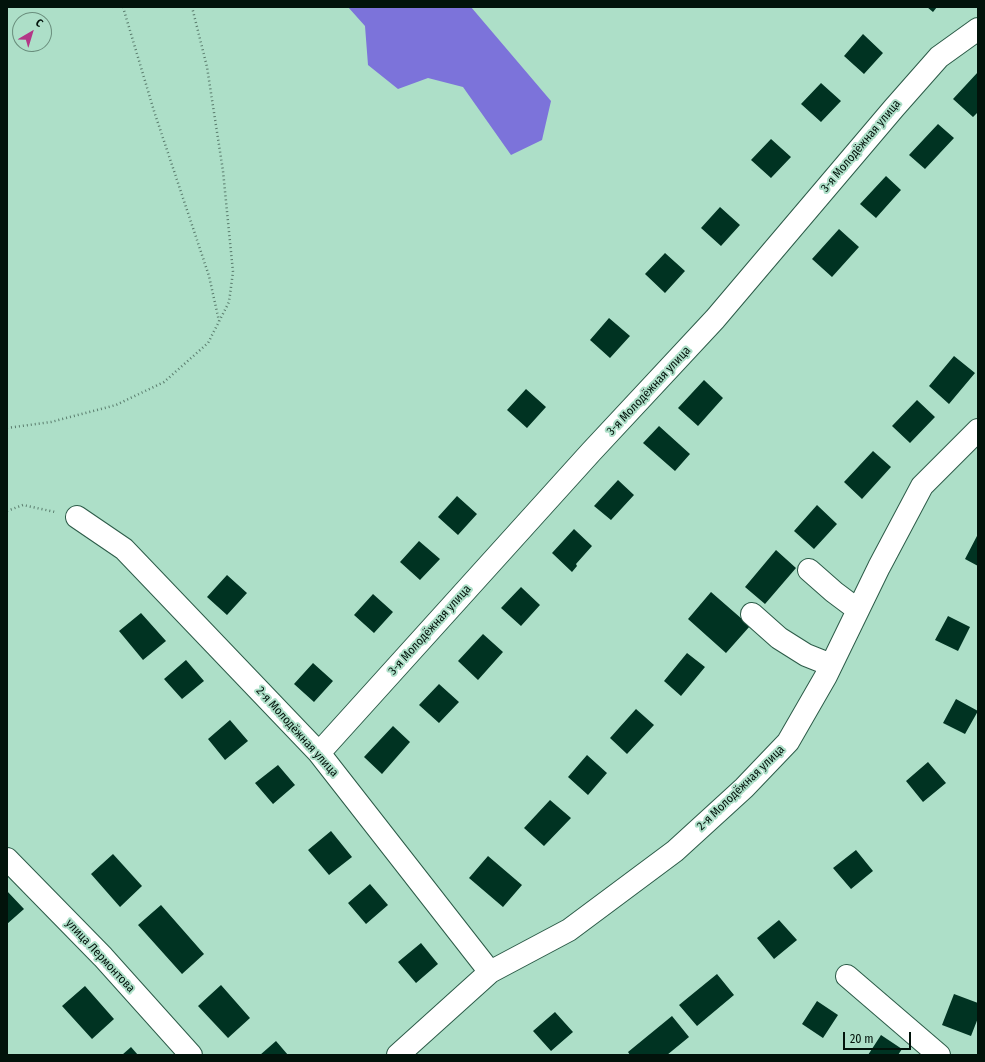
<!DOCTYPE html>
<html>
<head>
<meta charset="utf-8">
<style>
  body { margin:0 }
  #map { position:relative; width:985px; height:1062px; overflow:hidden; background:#addfc8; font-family:"Fira Sans Condensed",sans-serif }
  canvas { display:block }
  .frame { position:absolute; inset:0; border:8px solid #02130b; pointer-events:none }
  .north { position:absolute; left:12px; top:12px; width:40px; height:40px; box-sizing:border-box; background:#addfc8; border:1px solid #698d7c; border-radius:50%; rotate:38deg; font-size:11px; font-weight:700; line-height:16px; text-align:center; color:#02130b }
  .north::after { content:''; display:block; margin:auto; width:14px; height:18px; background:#b33787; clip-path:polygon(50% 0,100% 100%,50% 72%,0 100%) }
  .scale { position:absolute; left:843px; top:1032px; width:68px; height:18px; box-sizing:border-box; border:2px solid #02130b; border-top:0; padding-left:5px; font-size:12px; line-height:14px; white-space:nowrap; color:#02130b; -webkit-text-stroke:3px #addfc8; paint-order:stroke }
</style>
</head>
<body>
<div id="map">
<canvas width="985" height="1062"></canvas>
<div class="frame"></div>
<div class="north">С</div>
<div class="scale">20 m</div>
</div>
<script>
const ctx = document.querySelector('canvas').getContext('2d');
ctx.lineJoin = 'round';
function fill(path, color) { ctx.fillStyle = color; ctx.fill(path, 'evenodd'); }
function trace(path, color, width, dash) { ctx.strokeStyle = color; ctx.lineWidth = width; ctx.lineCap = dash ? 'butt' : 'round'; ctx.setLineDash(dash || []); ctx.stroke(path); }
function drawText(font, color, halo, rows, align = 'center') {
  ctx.font = font + ' "Fira Sans Condensed",sans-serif'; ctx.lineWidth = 4; ctx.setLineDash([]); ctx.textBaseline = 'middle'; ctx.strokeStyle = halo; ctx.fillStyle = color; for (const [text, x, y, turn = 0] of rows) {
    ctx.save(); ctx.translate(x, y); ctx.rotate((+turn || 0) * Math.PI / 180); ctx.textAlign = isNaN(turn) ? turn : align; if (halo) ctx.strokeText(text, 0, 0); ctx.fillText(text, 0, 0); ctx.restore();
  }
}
fill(new Path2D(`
  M348,7H471L551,101L542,140L511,155L463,87L428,78L398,89L368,65L365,26Z`), '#7c73da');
fill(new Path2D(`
  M927,7H937L933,12Z
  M863,34L883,53L864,74L844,56Z
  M978,72V112L973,117L953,99Z
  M821,83L841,101L821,122L801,104Z
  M938,124L954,138L925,169L909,155Z
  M771,139L791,157L771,178L751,160Z
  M886,176L901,190L876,218L860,204Z
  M720,207L740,225L721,246L701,228Z
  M839,229L859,247L832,277L812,259Z
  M665,253L685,271L665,293L645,274Z
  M609,318L630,336L610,358L590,340Z
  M954,356L975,373L949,404L929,386Z
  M704,380L723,398L698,426L678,408Z
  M526,389L546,407L527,428L507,410Z
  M917,400L935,417L910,443L892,426Z
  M659,426L690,454L675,471L643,443Z
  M873,451L891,467L862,499L844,482Z
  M618,480L634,495L611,520L594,506Z
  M457,496L477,514L458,535L438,517Z
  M817,505L837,524L814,549L794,531Z
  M574,529L592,546L576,564L577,566L572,572L552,553Z
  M978,534V566L965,559Z
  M419,541L440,559L420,580L400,562Z
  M776,550L796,568L765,604L745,587Z
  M227,575L247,593L227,615L207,597Z
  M521,587L540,605L521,626L501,608Z
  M711,592L750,626L726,653L688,619Z
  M373,594L393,612L374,633L354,615Z
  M141,613L166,641L143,660L119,631Z
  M948,616L970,627L958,651L935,640Z
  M483,634L503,652L478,680L458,661Z
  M687,653L705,667L681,696L664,681Z
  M186,660L204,681L182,699L164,679Z
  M313,663L333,681L314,702L294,684Z
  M439,684L459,702L439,723L419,705Z
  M956,699L978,711L965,734L943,723Z
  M636,709L654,725L627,754L610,738Z
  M230,720L248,741L225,760L208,739Z
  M393,726L410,742L382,774L364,757Z
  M587,755L607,773L588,795L568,777Z
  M928,762L946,783L923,802L906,781Z
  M278,765L295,785L273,804L255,783Z
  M550,800L571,818L544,846L524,828Z
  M331,831L352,857L329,875L308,850Z
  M856,850L873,871L851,889L833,868Z
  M113,854L142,886L120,907L91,874Z
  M488,856L522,885L503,907L469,878Z
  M370,884L388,905L366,924L348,903Z
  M7,891L24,909L7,924Z
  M161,905L204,954L182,974L138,925Z
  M779,920L797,940L774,959L757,938Z
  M421,943L438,964L416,983L398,962Z
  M717,974L734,995L697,1026L679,1005Z
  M221,985L250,1018L228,1038L198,1006Z
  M85,986L114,1019L92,1039L62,1006Z
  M954,994L978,1003V1018L971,1036L942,1025Z
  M817,1001L838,1015L823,1038L802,1024Z
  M555,1012L573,1032L551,1051L533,1031Z
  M672,1016L689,1037L667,1055H630L628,1052Z
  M881,1035L902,1049L898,1055H868Z
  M276,1041L288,1055H260Z
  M131,1047L138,1055H122Z`), '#032');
const minor = new Path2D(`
  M77,517L124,549L319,753L490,972
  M809,570L834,592L858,610
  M752,614L779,638L806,655L831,665
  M319,753L591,452L715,319L894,108L939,57L978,29
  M7,859L103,957L191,1055
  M847,976L939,1055
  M398,1055L490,972L569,930L675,851L744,788L788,742L826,676L879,567L922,486L978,430`);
trace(minor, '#2c5b48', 24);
trace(new Path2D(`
  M123,7L154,111L209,276L219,321
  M7,428L51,422L116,405L164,382L208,343L229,302L233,272L223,171L207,67L192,7
  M7,511L23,505L55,512`), '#5a7c6d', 2.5, [1, 3]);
trace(minor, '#fff', 22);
drawText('12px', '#02130b', '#addfc8', [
  ["3-я Молодёжная улица",861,146,-50],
  ["3-я Молодёжная улица",649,391,-47],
  ["3-я Молодёжная улица",430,630,-48],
  ["2-я Молодёжная улица",297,732,48],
  ["2-я Молодёжная улица",741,788,-44],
  ["улица Лермонтова",100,956,47]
]);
</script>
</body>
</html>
